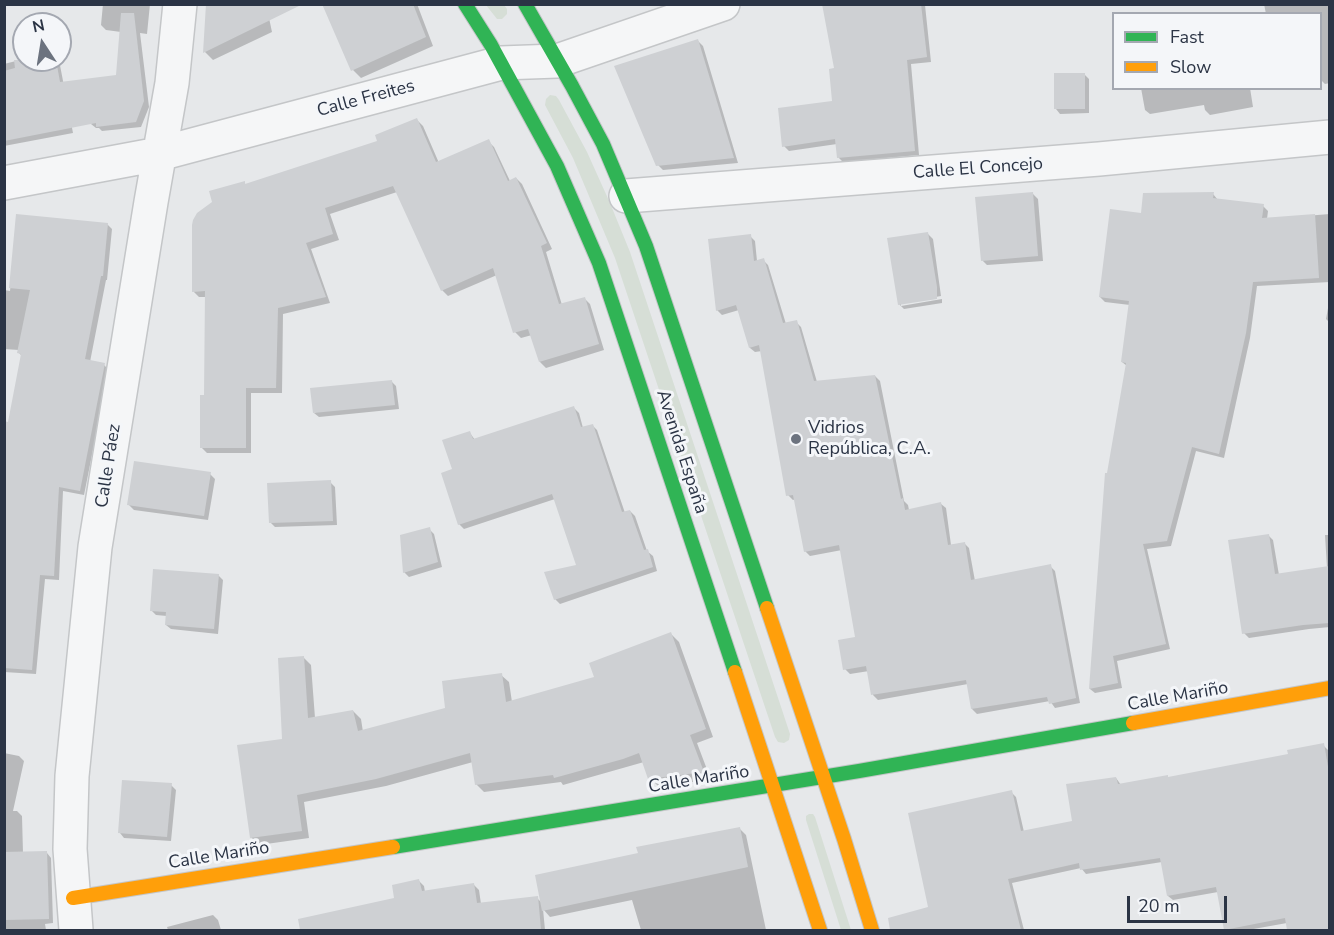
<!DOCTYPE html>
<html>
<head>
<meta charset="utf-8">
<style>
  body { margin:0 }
  #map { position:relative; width:1334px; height:935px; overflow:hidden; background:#e6e8ea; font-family:"Nunito Sans",sans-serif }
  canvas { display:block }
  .frame { position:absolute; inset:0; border:6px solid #2b3445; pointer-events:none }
  .legend { position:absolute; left:1112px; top:12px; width:210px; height:78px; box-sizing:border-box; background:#f4f6f9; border:2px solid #a4a8b1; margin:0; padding:8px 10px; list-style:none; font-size:18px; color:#2b3445 }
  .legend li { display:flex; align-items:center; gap:12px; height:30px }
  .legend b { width:30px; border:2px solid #a4a8b1 }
  .north { position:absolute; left:12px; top:12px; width:60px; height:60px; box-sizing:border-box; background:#f4f6f9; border:2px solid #a4a8b1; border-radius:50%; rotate:348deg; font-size:16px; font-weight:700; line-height:24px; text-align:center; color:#2b3445 }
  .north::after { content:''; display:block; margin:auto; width:21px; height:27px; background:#6c737f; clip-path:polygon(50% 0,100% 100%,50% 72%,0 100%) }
  .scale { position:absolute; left:1127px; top:896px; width:100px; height:27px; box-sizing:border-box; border:3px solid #2b3445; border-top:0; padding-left:8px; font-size:18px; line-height:21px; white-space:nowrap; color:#2b3445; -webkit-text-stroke:4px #f4f6f9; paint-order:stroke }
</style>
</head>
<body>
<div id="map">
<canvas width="1334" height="935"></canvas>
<div class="frame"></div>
<ul class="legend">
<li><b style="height:8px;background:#30b455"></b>Fast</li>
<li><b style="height:8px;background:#ff9f0a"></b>Slow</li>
</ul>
<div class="north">N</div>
<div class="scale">20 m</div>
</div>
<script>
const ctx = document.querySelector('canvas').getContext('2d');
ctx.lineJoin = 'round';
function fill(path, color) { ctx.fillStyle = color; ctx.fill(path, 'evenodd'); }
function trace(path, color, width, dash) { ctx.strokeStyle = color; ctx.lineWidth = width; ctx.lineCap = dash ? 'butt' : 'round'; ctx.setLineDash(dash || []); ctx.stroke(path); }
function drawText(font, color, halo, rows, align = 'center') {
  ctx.font = font + ' "Nunito Sans",sans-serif'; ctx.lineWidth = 6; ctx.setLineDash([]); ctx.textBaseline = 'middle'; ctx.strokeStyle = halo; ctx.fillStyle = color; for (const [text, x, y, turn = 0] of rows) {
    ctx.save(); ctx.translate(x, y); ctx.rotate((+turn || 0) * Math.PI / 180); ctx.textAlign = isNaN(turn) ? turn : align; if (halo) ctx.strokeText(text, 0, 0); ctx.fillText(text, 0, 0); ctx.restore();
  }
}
fill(new Path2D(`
  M486,5H504L507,9V14L502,19H497Z
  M550,95L556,96L559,100L587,152L610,203L630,252L790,734L789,740L784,743L778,742L775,737L615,258L573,158L545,105L546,99Z
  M809,814H813L815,817L851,930H841L806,820V816Z`), '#d6ded6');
fill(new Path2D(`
  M103,4H150L147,34L140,33L149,107L141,127L102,131L99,128H96L91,124L118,77L121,32L106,30L101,25Z
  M208,4H266L272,32L213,60L205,52Z
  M324,4H417L433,46L361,78L353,70Z
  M823,4L925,5L931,62L911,64L919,155L843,162L838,157L837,144L789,151L784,146L833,102L836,70Z
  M1264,4H1330V83L1325,84L1320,79V14H1266Z
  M698,41L703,46L738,163L663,170L658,165Z
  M24,59L59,60L73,133L4,146V64Z
  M1084,74L1089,79V113L1060,114L1056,109Z
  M1141,88H1250L1253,107L1210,115L1205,110L1204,105L1150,114L1145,110Z
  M417,120L423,126L439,163L488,141L494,147L510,181L516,178L522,184L552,249L546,252L562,305L584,298L590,304L604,350L546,368L540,362L532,335L521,338L515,332L497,275L448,296L442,290L397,192L330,214L339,240L311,249L330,303L283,314L282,393H251V453H207L201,447L206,396L207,297H199L193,291L244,183L247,185L379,142Z
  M1033,194L1038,199L1043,261L987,265L982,260Z
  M1213,194L1218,200L1263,206L1268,211L1267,219L1330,214V282L1257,286L1250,338L1224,458L1196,451L1171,546L1147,549L1170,649L1117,661L1122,688L1095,693L1090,689L1127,366L1122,362L1130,305L1105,302L1100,297L1142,215Z
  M18,215L107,224L112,229L107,280H106L90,362L104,365L109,370L84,495L63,491L59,580L45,579L36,674L4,672V423L9,424L22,356L19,353V350L4,349V290L10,291Z
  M928,234L933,239L941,296L901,303V306L942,299V303L904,309L899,304Z
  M750,236L755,241L757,261L763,260L768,265L786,324L796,322L801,327L817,382L875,376L880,381L904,501L908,505L909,510L941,504L946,508L951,545L964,543L969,548L975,581L1050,566L1055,571L1080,703L1055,708L1050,701L977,714L972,709L968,684L878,700L873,695L869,671L850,674L845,669L857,638L842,550L810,556L805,551L796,499L793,500L788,495L762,351L755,352L750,348L739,310L722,315L717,310Z
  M1330,297V323L1326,319Z
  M391,381L396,386L399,409L319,417L314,413Z
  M574,408L579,413L583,428L592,425L597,430L625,513L630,511L635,516L647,551L653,556L657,571L560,604L555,599L578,566L555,499L464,529L459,524L454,470L470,433L475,440Z
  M210,474L215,479L208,520L134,510L129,505Z
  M330,482L335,487L337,525L275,527L270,522Z
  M429,529L434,534L442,567L409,577L404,572Z
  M1268,535L1273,540L1279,575L1327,568L1325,535H1330V627L1309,629L1249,638L1244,633Z
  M218,575L223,580L218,634L171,629L166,625L167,616L156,615L151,610Z
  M671,634L679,642L713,737L697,743L711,780L658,786L650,778L644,762L563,785L561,782L484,792L476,784L473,762L386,786L304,802L309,838L259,845L251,837L284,740L303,657L311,665L315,718L353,711L361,719L363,732L447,709L501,675L509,682L512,702L596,678Z
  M1323,745L1328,750L1330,756V930H1289L1287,923L1248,930H1227L1225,929L1218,892L1173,900L1168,896L1162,862L1086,874L1081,868L1012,883L1024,930H921L916,912L929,908L1011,792L1016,797L1024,832L1074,822L1116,778L1121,785L1169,778L1289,756Z
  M4,753L19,756L24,761L13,811H17L22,816L23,853H47L51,858L53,923L45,924L46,930H4Z
  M171,785L176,790L171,841L124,838L120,833Z
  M739,828L746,835L766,930H641L632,900L550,917L543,909L545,930H350L345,910L396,899L419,881L424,886L425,892L474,885L479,890L481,904L537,898L542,903L639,855Z
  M213,915L218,920L221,930H168L167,927Z`), '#0003');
fill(new Path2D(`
  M206,4H303L203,53Z
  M322,4H413L426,37L351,71Z
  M822,4H921L927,57L907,60L915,151L837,158L835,139L782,147L778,108L832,101L829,69L834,68Z
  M121,13H134L144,101L136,122L96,127V123L4,141V71L15,68L14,60H56L60,82L116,75Z
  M698,39L734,158L656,166L614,66Z
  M1054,73H1085V109H1054Z
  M417,118L436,162L489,139L508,181L516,177L547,243L541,246L559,304L585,297L599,344L539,362L528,329L513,333L493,268L441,291L393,186L325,208L333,234L306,243L326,297L278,308L276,388H246V448H200V395H204L205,291L192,292V225L193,220L197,213L212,202L209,191L245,181V184L377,141L375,135Z
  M1033,192L1038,256L981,261L975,197Z
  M1214,192L1213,198L1264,204L1262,218L1315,214L1319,278L1253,282L1246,333L1219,454L1192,447L1167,541L1143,544L1166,644L1113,656L1118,683L1089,689L1105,473H1107L1126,363L1121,362L1129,301L1099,297L1110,209L1141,213L1143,193Z
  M16,214L108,223L103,276H101L85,359L105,363L80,491L59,487L54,576L40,575L32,670L4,668V421L8,422L21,354L17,353L30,290L9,288Z
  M928,232L937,287V299L898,305L887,238Z
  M751,234L754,261L764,258L783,323L797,320L814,381L875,375L901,499L903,498L905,510L941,502L948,545L965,542L971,580L1051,564L1076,698L1049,704L1047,697L971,709L966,680L871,695L866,666L843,670L838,640L855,637L839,545L804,552L793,495L786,496L759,345L749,348L736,305L716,311L708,239Z
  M392,380L395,405L313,413L310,388Z
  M574,406L581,427L593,424L622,512L630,510L644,550L648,549L653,567L554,600L544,572L576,565L552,494L458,525L441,473L452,469L442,440L470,431L473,439Z
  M134,461L211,472L204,516L127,505Z
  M331,480L333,521L269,523L267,483Z
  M430,527L438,562L403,573L400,535Z
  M1269,534L1275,574L1329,566V623L1303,625L1242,634L1228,540Z
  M153,569L219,574L214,629L165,625L166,612L150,611Z
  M671,632L706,729L690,735L704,772L648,779L639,753L623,759L554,778L553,775L475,785L470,753L376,779L297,795L302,831L250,838L237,745L282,739L278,658L304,656L308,718L353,710L358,731L445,708L442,681L502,673L506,702L594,677L589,663Z
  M1324,743L1329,773V930H1287L1285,918L1224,930L1216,887L1167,896L1160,858L1080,870L1079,863L1008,879L1021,930H890L888,918L928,907L908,813L1012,790L1021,831L1072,821L1066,784L1116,777L1118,784L1168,775V777L1288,754L1287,750Z
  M122,780L172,783L167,837L118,833Z
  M740,827L748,867L542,911L535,875L638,853L636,847Z
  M47,851L49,919L4,920V852Z
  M419,879L422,891L474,883L477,903L538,896L541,930H300L298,919L394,898L392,885Z`), '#ced0d3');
const street = new Path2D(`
  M4,183L159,154L501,63L557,61L723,4
  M626,196L1099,159L1330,137
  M76,930L70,849L72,776L95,547L151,202L172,83L180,4`);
const fast = new Path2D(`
  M465,4L491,45L557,166L599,263L735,672
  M525,4L572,86L603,144L646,246L767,608
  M393,847L859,771L1133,723`);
const slow = new Path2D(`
  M767,608L844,839L872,930
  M735,672L820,930
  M1133,723L1330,688
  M73,898L393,847`);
trace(street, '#c4c6c8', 36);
trace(fast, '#c4c6c8', 16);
trace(slow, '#c4c6c8', 16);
trace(street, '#f5f6f7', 33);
trace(fast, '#30b455', 14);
trace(slow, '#ff9f0a', 14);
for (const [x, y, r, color] of [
  [796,439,6,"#6c737f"]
]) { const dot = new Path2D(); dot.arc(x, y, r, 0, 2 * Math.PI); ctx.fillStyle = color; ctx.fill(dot); trace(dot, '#f4f6f9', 2); }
drawText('18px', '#2b3445', '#f4f6f9', [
  ["Calle Freites",366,99,-15],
  ["Calle El Concejo",978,169,-4],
  ["Avenida España",681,452,72],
  ["Calle Páez",109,466,-81],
  ["Calle Mariño",1178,697,-10],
  ["Calle Mariño",699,780,-9],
  ["Calle Mariño",219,856,-9]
]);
drawText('18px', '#2b3445', '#f4f6f9', [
  ["Vidrios",808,429],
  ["República, C.A.",808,450]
], 'left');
</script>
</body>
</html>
